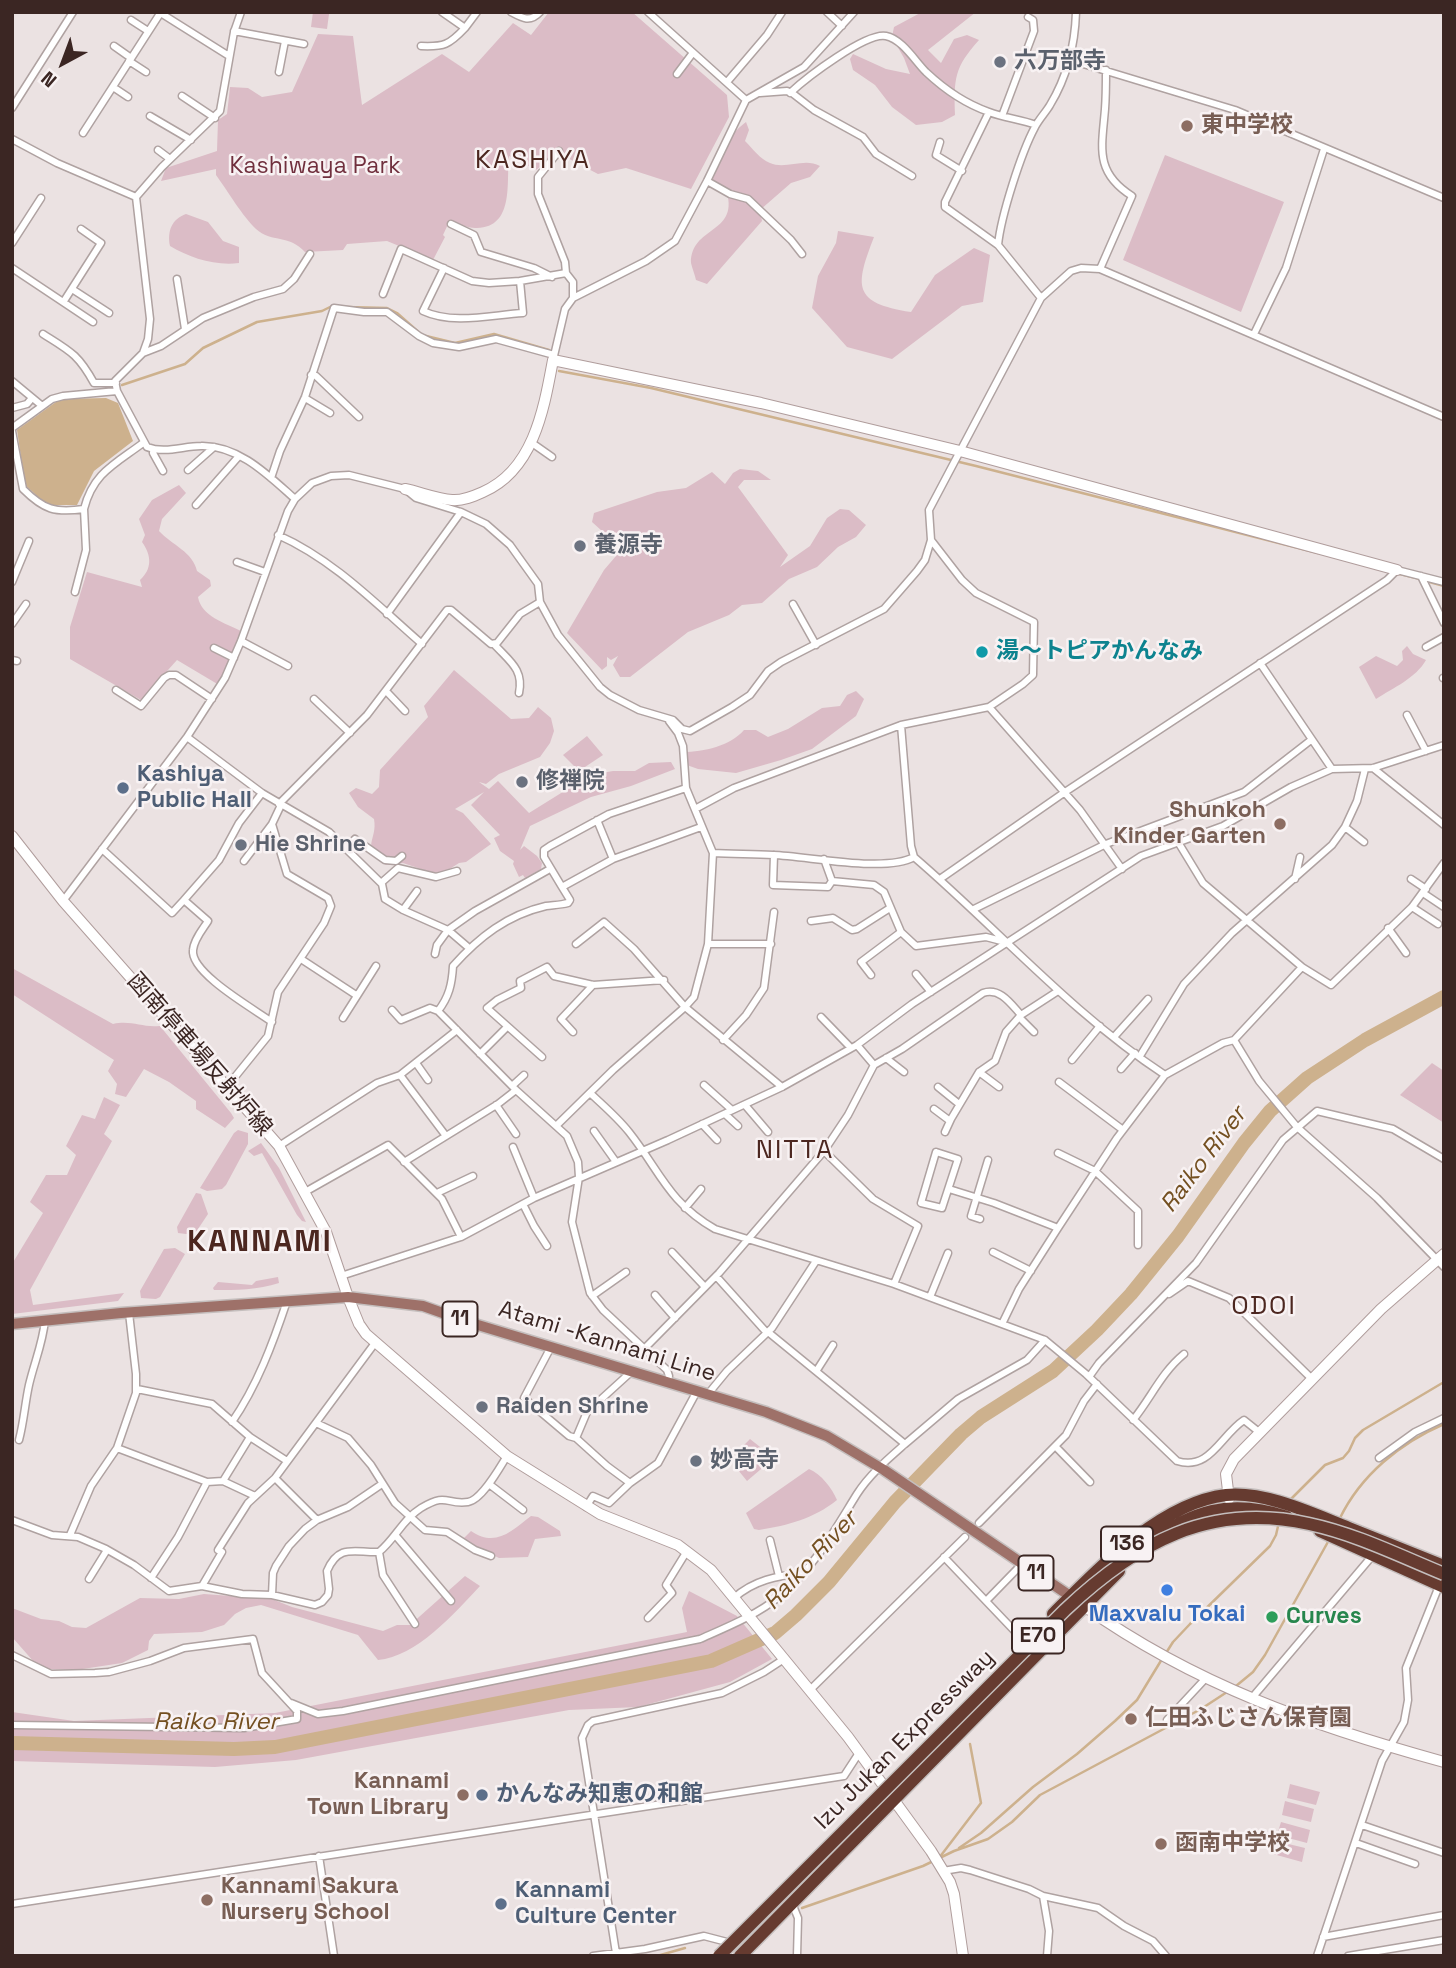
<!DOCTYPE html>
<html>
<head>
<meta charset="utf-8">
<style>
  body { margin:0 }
  #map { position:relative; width:1456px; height:1968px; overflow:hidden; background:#ebe2e2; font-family:"Space Grotesk",sans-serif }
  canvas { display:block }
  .frame { position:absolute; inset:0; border:14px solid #3b2623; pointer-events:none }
  .north { position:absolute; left:28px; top:28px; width:70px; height:70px; -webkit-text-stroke:5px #f8f2f3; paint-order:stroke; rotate:221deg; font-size:19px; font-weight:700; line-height:28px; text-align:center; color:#3b2623 }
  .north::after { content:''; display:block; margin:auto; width:24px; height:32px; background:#3b2623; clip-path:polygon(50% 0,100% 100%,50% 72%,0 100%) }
</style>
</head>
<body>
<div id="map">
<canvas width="1456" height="1968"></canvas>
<div class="frame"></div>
<div class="north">N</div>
</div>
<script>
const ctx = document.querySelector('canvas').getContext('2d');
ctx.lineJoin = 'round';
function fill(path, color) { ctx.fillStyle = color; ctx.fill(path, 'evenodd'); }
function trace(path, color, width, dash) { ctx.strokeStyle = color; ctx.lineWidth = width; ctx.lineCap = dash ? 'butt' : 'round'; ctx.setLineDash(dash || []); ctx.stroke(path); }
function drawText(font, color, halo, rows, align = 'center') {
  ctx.font = font + ' "Space Grotesk","Noto Sans JP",sans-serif'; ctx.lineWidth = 5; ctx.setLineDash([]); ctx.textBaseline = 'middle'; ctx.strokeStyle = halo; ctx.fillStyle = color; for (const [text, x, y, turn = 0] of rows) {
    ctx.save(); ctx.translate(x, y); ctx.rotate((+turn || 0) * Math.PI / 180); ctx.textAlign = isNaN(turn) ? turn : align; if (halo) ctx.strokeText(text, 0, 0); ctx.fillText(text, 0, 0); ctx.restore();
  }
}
fill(new Path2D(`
  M313,12L329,14L327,29L311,27Z
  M549,12H632L727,95L729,117L691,189L626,168L598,174L558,153L536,170L509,156C506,181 515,227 477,228C469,229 458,223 450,220L443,235L445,237L433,260L387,241L347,244L343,250L305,252C289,234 271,243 256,229C243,217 227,190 216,175V169L161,181L166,168L217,151L218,120L227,114L230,87L248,88L262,97L292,92L318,34L353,36L362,105L442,54L469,72L513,23L531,35Z
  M922,12H976L928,50L941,63L954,39L967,35L979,40C954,68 954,78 955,115L942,122L916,125L892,107L875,85L853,70L850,59L853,54L886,69L910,74L904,58L892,37L894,27Z
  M746,122L749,130L745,141C753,149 760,159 770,163C786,170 804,157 820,166L810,177L791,183L760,210L762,221L707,284L696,280C695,275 692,268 691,263C691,226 738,234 727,193L711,183C719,160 725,137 746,122Z
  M1165,155L1284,202L1241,312L1123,260Z
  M186,214L208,222L223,241L239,247V263C215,266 190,258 170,246C167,231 172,219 186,214Z
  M838,231L874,237C855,286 852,303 911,312L935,275L974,248L990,255L983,302L962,306L892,359L847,347L812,308L818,276L836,243Z
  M740,469L758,471L771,480H744L738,487L788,555L780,567L810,546L827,518L840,509L849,510L866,525L856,537L838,547L817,567L789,579L762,603L742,605L729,615L688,632L630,677H620L613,665L618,656L611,660L607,657V666L602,670L567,633L604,570L622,549L592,522L594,513L657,492L686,488L712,472L725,484L733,473Z
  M179,485L186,493L162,519L159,531C172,545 193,552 197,571L210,580L211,586L198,597C201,616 225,623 241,631L219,685L177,660L141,700L70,659V627L87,572L142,587L140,580C152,569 152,556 142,542L145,535L139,519L152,500Z
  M1407,646L1413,654L1426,660C1416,678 1393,688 1376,699L1359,667L1376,656L1397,666L1403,660L1402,651Z
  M454,670L511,719L529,718L538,707L551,718L554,731L550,743L540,757L499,774L486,784L479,782L489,789L498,781L529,813L590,775L613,771H635L649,763L671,762L675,769L631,786L591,797L530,826L520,850L524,846L537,856L542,863L541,869L525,878L523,875L519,877L513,864L514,861L500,851L494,838L500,835L471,805L484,792L455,809L463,813L491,844L466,862L459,863L445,872L433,873L403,863L386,865C359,846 378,841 374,819L358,807L349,793L356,788L372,794L379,787L380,770L428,717L424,706Z
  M856,691L864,699L856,716L812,749L781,760L736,773L698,769L684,764L683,752C704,752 730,746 744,730H756L768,737L788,729L822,708L840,706L847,695Z
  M587,736L603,755L579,771L563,755Z
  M12,968L113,1024C132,1020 142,1028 160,1026L231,1113L234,1118L225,1128L196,1109V1101L169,1082L144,1069L126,1097L115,1094L117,1084L108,1071L114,1060L12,994Z
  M1432,1063L1444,1071V1123L1400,1095Z
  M104,1097L120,1105L104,1134L112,1141L30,1290L33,1305L124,1293L118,1301L12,1314V1264L43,1213L30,1202L46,1175H67L76,1155L66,1146L82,1115L95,1119Z
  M238,1130L248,1133V1144L226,1185L222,1189L207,1191L200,1188L234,1133Z
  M261,1143L279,1168L306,1222L302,1221L297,1215L262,1153L254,1156L248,1151Z
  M196,1193L201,1194L208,1214L194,1235L178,1233L177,1227Z
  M175,1248L185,1254L160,1297L156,1299L141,1298L140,1291L164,1249Z
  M278,1277L279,1283C258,1290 236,1290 214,1290L213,1288L218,1282L252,1285L256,1281Z
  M750,1439L774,1458L747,1481L738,1470L748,1462L739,1450Z
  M809,1469C821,1474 832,1488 837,1500C813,1519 789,1525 759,1530L754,1529L746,1513Z
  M531,1516L538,1517L560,1531L561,1536L535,1539L528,1557L499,1558L462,1540L471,1531C496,1548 511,1531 531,1516Z
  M465,1576L480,1586C455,1613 416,1657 378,1660L358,1635L261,1605L246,1608L235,1614L224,1625L202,1632L154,1634L149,1641L148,1650L122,1663L76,1670L46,1669L34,1662L12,1637V1608L41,1619L59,1621L72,1627L86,1628L140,1598L179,1599L204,1594L272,1599L292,1607L383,1631L397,1625H410Z
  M689,1591L737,1616L772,1659L730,1682L638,1707L569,1710L296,1760L215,1767L12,1761V1712L74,1721L275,1713L687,1632L682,1608Z
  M1290,1784L1320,1792L1316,1805L1287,1798Z
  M1285,1801L1314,1809L1311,1822L1282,1815Z
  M1281,1822L1310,1830L1307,1843L1277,1835Z
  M1276,1841L1305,1848L1302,1862L1273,1854Z`), '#dbbcc6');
fill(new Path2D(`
  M106,398L118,403L133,441L94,471L77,505H47L25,485L17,430L60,399Z`), '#cdb18d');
trace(new Path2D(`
  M346,307L387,308L397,313L422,335L455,343L494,334L549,350
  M559,371L651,388L976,466L1318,553
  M122,385L185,364L203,348L257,322L322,311L332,306
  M1396,573L1420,579
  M1426,581L1444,586
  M1289,1501L1325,1465L1343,1458L1349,1451L1355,1438L1363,1430L1444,1382
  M1340,1518C1361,1475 1400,1443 1444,1424
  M1166,1653L1173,1642L1190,1624L1270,1546L1276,1535L1279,1522
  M1236,1686L1253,1672L1265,1655L1329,1540
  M959,1848L981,1833L1033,1787L1077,1754L1115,1721L1137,1700L1162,1659
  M939,1858L981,1803L970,1744
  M802,1908L923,1866L954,1851L988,1839L1012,1822L1040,1795L1201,1709L1227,1692
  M657,1956L685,1948`), '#cdb18d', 2.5);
trace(new Path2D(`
  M12,1743L234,1749L275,1747L711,1661L775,1633L796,1615L829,1582L895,1502L961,1434L981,1417L1053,1371L1097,1330L1131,1294L1178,1236L1244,1143L1270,1111L1307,1078L1365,1040L1444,997`), '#cdb18d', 14);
const street = new Path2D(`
  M159,12L229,56
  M442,12L465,28L477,12
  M511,12C522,18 530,23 540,12
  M648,12L746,100
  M827,12L842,26
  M131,20L148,31
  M234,31L304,44
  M114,46L131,58
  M421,46C444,47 449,45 465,28
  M1070,60L1235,110L1444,198
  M129,61L146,72
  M279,72L285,41
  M677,74L692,54
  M727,82L767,35L782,12
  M113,87L128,97
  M760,93L787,91L792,93L814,110L863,137L876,154L912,176
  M790,93C806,78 866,32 886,36C902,39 915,61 926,72C943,88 966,104 989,112C1004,118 1020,119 1036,125
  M182,96L215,118
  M12,108L73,12
  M989,112L945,202V207L998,245L1041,298
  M150,116L191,140
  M1002,116L1034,31L1033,20L1028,17
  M83,133L161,12
  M12,139L57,163L136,197
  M940,142L936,155L962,171
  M158,150L170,159
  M559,151L538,177V194L565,262L566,273
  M707,181L730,194L748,199L791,240L802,254
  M451,224L474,235L481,252L534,268L552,277
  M12,243L41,198
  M998,245C1001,216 1021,153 1035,127C1039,119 1046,112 1050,105C1067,77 1075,45 1076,12
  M12,268L93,322
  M1100,269L1132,196C1094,172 1102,147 1105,109C1106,96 1106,83 1106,70
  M177,279L185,329
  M520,281L566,273L573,282V298
  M72,289L109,313
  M383,294L401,249L472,281L489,283L520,281L523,313C491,315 453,325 423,311L444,268
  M64,301L101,243L81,229
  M43,334C70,351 78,354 94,383H116
  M1254,334L1286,268L1324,149
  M143,353L148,339L150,319L136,197L162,167L220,111L234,32L241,12
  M553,360L565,309L573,298L646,261L675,241L707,181L746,100L804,67L854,12
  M311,375L316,376L359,417
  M12,381L41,405
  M305,398L330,413
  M12,408L27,404L32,398
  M12,428L52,399L63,396L117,391
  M12,431L23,489C44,510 55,513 84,509C93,473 115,464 143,443
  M532,443L552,457
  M153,449V453L163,471
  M188,470L214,447
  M271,478L280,451L305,397L334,308L364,312H387L419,336L433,343L459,347L496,339L554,355
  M295,499C269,476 239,445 201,446C183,446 165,454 147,447L117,391L115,381L143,353L161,346L203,318L254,297L283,289L294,279L310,254
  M196,505L239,456
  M278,535C334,560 376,604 422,644
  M237,562L265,572
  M1421,576L1444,623
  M12,582L29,541
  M75,592L86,550L84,509
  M793,604L816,645
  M387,614L461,512
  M12,624L26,604
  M241,641L288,666
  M494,644C509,661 524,669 519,693
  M1426,647L1444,637
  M214,648L234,658
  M12,660L17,661
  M1260,663L1332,769
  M1443,678H1444
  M116,690L141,706L164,678L169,675H176L212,699
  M386,691L405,711
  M314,699L350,733
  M989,707L1080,810L1122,869
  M1407,715L1426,751
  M901,725L911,846L914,857C998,929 1072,1014 1165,1075
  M187,737L262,793L329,832L382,884L385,899L403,910L448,930L475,911L550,869
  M1373,768L1444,825
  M686,788L609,814L550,846L544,850V857L562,887L613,859L701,827
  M262,793L239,823L219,860L184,900L208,921C203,929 194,939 193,950C190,973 254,1009 272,1022
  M279,804L367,715L447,610H451L491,644L497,643L520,614L540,602
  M695,809L734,788L901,725L989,707L1023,684L1033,675L1034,622L976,593L962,580L931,540
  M597,820L613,859
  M1345,827L1364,842
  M1178,842L1203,883L1302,967L1331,985L1412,907L1444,863
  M102,849L172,913L184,900
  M345,849L355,839L385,860L396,861L402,856
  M713,853C733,854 753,854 773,855C808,856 885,873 914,857
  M774,855L773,885L828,887L832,881
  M824,859L832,881L874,885L884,892L901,932L916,946L986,937L1009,943
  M244,861L272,824
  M940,879L1065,792L1387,580L1397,570L1444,582
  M1295,879L1300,857
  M1411,879L1426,889
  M381,883L398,868L436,877L457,871
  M562,887L570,900L568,903C560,905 553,905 546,906C507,915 479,937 453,966C452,984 449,997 438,1011L516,1090L567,1136L578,1162L579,1177L572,1222L590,1293L603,1310L667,1370L669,1376L668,1381
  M1423,893L1444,907
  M63,901L187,737L225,678L241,641L288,511L295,499L312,483L331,476L349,475L405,489L416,498L461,512L486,524L510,545L538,584L540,602L558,635L600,687L610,695L639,710L673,720L682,729L690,731L732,707L750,695L768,671L781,662L884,609L917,571L925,560L931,540L929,510L1041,298L1071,271L1081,268L1100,269L1444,417
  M1412,907L1438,924
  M974,909L1106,844L1244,792L1311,740
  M403,910L417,891
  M811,921L833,918L852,930L857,929L890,908
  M1388,928L1406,953
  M576,944L604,922L634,949L685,1007L782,1087
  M708,944H771
  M435,954L437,945L448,930L469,948
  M301,959L356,995
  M916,974L931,992
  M871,975L861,962L901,932
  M392,1010L401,1020L430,1008L438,1011
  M821,1017L851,1048
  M1019,1017L1034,1032
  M343,1018L376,966
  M573,1032L561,1019L593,985
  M1114,1037L1148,999
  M723,1040L746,1015L764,988L774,912
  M1234,1040L1259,1081L1297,1127L1377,1198L1444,1267
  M857,1045L874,1065
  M480,1054L507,1027
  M1140,1056L1184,984L1232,933L1332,845L1345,827L1357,801L1365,769
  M542,1057L487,1008L497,1000L521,988L520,981L547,967L554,976L593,985L664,980
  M886,1058L904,1072
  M1072,1060L1100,1026
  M416,1063L428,1080
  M1121,1069L1135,1053
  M979,1072L999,1087
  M400,1075L446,1136
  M1059,1082L1123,1130
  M704,1085L732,1110
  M512,1086L524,1075
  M938,1087L959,1104
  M226,1088L268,1036L278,992L324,923L331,906L328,898L287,874L272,824L281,805
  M590,1093C604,1106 618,1118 629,1132C660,1171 668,1202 715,1229L894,1284L1045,1340L1086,1374L1177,1461C1210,1471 1220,1436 1244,1420L1259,1432
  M496,1105L516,1134
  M745,1105L768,1132
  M934,1109L950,1121
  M725,1114L738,1126
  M702,1124L717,1140
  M556,1126L613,1070L685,1007L694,997L708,944L713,853L686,788L683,746L678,733L669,721
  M594,1131L616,1162
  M945,1132L951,1119L979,1072L995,1061L1006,1032L1021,1015L1058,991
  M279,1146L377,1083L400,1075L457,1030
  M513,1147L534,1198
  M824,1151L873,1199L918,1226L894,1284
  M936,1152L958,1159L942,1208L921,1203Z
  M1058,1153L1095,1171L1138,1211V1245
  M404,1162L498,1104L516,1090
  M949,1189L994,1203L1058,1228
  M305,1192L388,1145L442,1199L461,1237
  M437,1193L473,1176
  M523,1204L534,1226L547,1246
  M685,1208L701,1189
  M980,1219L971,1216L988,1160
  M672,1252L705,1287
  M993,1252L1031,1271
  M341,1276L461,1237L534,1198L668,1140L782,1087L857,1045L912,1004L1141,856L1223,826L1291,787L1332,769L1373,768L1444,745
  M716,1276L767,1333
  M1169,1294L1188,1281L1229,1298L1312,1379
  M655,1295L675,1318
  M592,1296L626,1272
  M930,1297L948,1253
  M1002,1324L1019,1289L1058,1228L1117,1138L1165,1075L1223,1043L1234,1040L1302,967
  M768,1332L905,1444L958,1399L1027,1360L1045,1340
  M551,1347L524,1398L569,1436L576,1438
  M645,1348L719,1273L824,1151L848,1115L874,1065L902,1049L983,993C1000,987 1011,1004 1021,1015
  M817,1370L833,1345
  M1089,1377L1099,1363L1196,1263L1283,1140L1317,1111L1393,1129L1444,1159
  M137,1389L212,1404L250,1437L287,1461
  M708,1394L727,1371L772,1328L816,1261
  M1133,1420C1151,1398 1161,1373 1184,1354
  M232,1422C257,1386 273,1343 287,1301
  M316,1423L348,1438L371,1465L395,1503L425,1530L447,1532L475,1550L491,1556
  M19,1440C24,1421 25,1403 29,1385C34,1363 43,1343 45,1320
  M1056,1447L1090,1482
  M117,1448L207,1482L178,1537L151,1578
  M1379,1458L1415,1432L1444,1418
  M275,1478L317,1520
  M223,1481L250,1437
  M207,1482L223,1481L255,1496
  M630,1483L607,1466L576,1438L587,1412L631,1372
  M489,1484L523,1510
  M586,1507L593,1496L609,1503L630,1483L658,1463L697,1391
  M12,1520L52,1535L78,1537L106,1549L134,1565L169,1591L202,1586L242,1594L272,1595L315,1605L322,1602L328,1595L329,1589L327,1571C339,1543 355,1553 379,1552C395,1539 403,1519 421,1508C448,1492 445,1505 468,1502C482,1500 500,1467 507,1456
  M979,1523L1066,1435L1084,1401L1097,1384
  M70,1535L91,1486L117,1448L136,1393V1374L129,1313
  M396,1536L451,1601
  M770,1540L779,1576
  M379,1552L383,1575L415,1624
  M944,1557L1025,1642
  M89,1579L107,1550
  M202,1586L222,1552L218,1550L248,1503L275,1478L375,1343
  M272,1595L273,1573L276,1566L289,1546L305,1529L317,1520L348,1507L382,1484
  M734,1598C754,1580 777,1576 803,1573
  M986,1601L1022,1564
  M648,1618L672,1593L666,1585L687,1551
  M12,1655L51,1674L95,1673L109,1672L150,1661L184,1648L253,1639L262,1673L297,1711V1719L244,1728L12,1725
  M810,1690L965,1537
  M1251,1699L1373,1555
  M291,1703L318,1714L343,1711L700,1639C727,1627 757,1615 780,1596C814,1568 834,1531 857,1494C870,1474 888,1459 905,1444
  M1167,1720L1206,1678
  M1362,1825L1444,1853
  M1356,1843L1415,1864
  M319,1856L334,1956
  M943,1871L961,1868L970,1870L1029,1889L1043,1896L1098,1908L1124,1926L1153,1941L1166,1956
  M1043,1896L1049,1931L1047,1956
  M792,1903L798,1918L797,1956
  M12,1904L844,1776L859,1753
  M1323,1937L1444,1915
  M616,1953L582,1738L588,1725L593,1721L722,1693L764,1672L784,1659
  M593,1956L645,1949L704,1936L727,1942
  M1317,1956L1382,1761L1404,1722L1408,1700L1406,1668L1439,1586
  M1348,1956L1444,1940`);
const secondary = new Path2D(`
  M405,489C420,492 437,499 452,500C463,501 474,496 483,492C534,470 544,408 553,360L761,403L960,451L1397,570
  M12,836L63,901L279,1146L326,1232L348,1297L359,1324L366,1334L507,1456L600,1514L678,1545L711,1570L848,1737L931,1851L950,1882L954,1894L963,1956
  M1229,1499L1226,1474L1234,1459L1381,1309L1444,1254
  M1084,1606C1195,1685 1313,1726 1444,1762`);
const primary = new Path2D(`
  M12,1324L121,1313L348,1297L423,1306L468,1322L766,1412L827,1436L884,1470L1076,1600`);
const highway = new Path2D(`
  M1320,1531L1444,1587
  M1144,1545C1192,1511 1229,1498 1287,1517
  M1053,1614C1098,1569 1160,1503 1226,1495C1266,1491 1313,1514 1349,1528C1381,1541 1412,1553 1444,1566
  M740,1956L1119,1571`);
trace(street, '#afa2a1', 9);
trace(secondary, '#b09d9c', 12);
trace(primary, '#c4bebd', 13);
trace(highway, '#c4bebd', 15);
trace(street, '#fff', 6);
trace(secondary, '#fff', 10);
trace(primary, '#9e7169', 10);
trace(highway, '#663b30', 12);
const highwayBridge = new Path2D(`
  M719,1956L1065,1610C1136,1543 1209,1502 1309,1524C1356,1534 1400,1556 1444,1574`);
trace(highwayBridge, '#c4bebd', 15, []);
trace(highwayBridge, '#663b30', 12);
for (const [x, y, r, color] of [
  [1000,62,7,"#6b7280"],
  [1187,126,7,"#8d6e63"],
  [580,546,7,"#6b7280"],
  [982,652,7,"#0f9aa8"],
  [522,782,7,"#6b7280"],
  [123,788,7,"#5c6f8a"],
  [1280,824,7,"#8d6e63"],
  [241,845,7,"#6b7280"],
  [482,1407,7,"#6b7280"],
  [696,1461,7,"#6b7280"],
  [1167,1590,7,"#3f7fe0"],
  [1272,1617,7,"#2e9e5b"],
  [1131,1719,7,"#8d6e63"],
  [463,1795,7,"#8d6e63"],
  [482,1795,7,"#5c6f8a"],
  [1161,1844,7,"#8d6e63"],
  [207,1900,7,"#8d6e63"],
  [501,1904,7,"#5c6f8a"]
]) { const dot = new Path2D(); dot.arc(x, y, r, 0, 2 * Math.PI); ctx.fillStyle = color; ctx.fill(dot); trace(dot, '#f8f2f3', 2.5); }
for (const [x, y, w] of [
  [460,1319,35],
  [1127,1544,52],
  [1036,1573,35],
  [1038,1636,52]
]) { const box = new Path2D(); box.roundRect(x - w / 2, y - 17.5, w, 35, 5); ctx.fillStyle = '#f8f2f3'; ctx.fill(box); trace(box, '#3b2623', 2); }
drawText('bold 21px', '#3b2623', null, [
  ["11",460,1319],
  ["136",1127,1544],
  ["11",1036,1573],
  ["E70",1038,1636]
]);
drawText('bold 23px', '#5b616d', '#f8f2f3', [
  ["六万部寺",1014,62],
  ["養源寺",594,546],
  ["修禅院",536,782],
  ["Hie Shrine",255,845],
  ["Raiden Shrine",496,1407],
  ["妙高寺",710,1461]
], 'left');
drawText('bold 23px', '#785e54', '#f8f2f3', [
  ["東中学校",1201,126],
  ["Shunkoh",1266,811,"right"],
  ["Kinder Garten",1266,837,"right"],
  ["仁田ふじさん保育園",1145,1719],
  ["Kannami",449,1782,"right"],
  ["Town Library",449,1808,"right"],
  ["函南中学校",1175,1844],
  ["Kannami Sakura",221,1887],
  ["Nursery School",221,1913]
], 'left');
drawText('23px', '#702f3d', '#f8f2f3', [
  ["Kashiwaya Park",315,167]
]);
drawText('bold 23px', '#0d838f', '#f8f2f3', [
  ["湯～トピアかんなみ",996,652]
], 'left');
drawText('bold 23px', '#4e5e75', '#f8f2f3', [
  ["Kashiya",137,775],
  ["Public Hall",137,801],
  ["かんなみ知恵の和館",496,1795],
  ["Kannami",515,1891],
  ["Culture Center",515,1917]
], 'left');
drawText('23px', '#3b2623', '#f8f2f3', [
  ["函南停車場反射炉線",199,1055,49],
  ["Atami -Kannami Line",607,1342,17],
  ["Izu Jukan Expressway",905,1740,-45]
]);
drawText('bold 23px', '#366cbe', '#f8f2f3', [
  ["Maxvalu Tokai",1167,1615]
]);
drawText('bold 23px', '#27864d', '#f8f2f3', [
  ["Curves",1286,1617]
], 'left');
drawText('italic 24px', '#745021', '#f8f2f3', [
  ["Raiko River",1204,1160,-53],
  ["Raiko River",811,1561,-47],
  ["Raiko River",216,1722]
]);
ctx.letterSpacing = '2px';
drawText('26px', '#4c2720', '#f8f2f3', [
  ["KASHIYA",533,161],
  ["NITTA",795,1151],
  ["ODOI",1264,1307]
]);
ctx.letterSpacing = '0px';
ctx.letterSpacing = '2px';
drawText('bold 30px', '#4c2720', '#f8f2f3', [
  ["KANNAMI",260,1243]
]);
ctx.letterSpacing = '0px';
</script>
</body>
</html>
